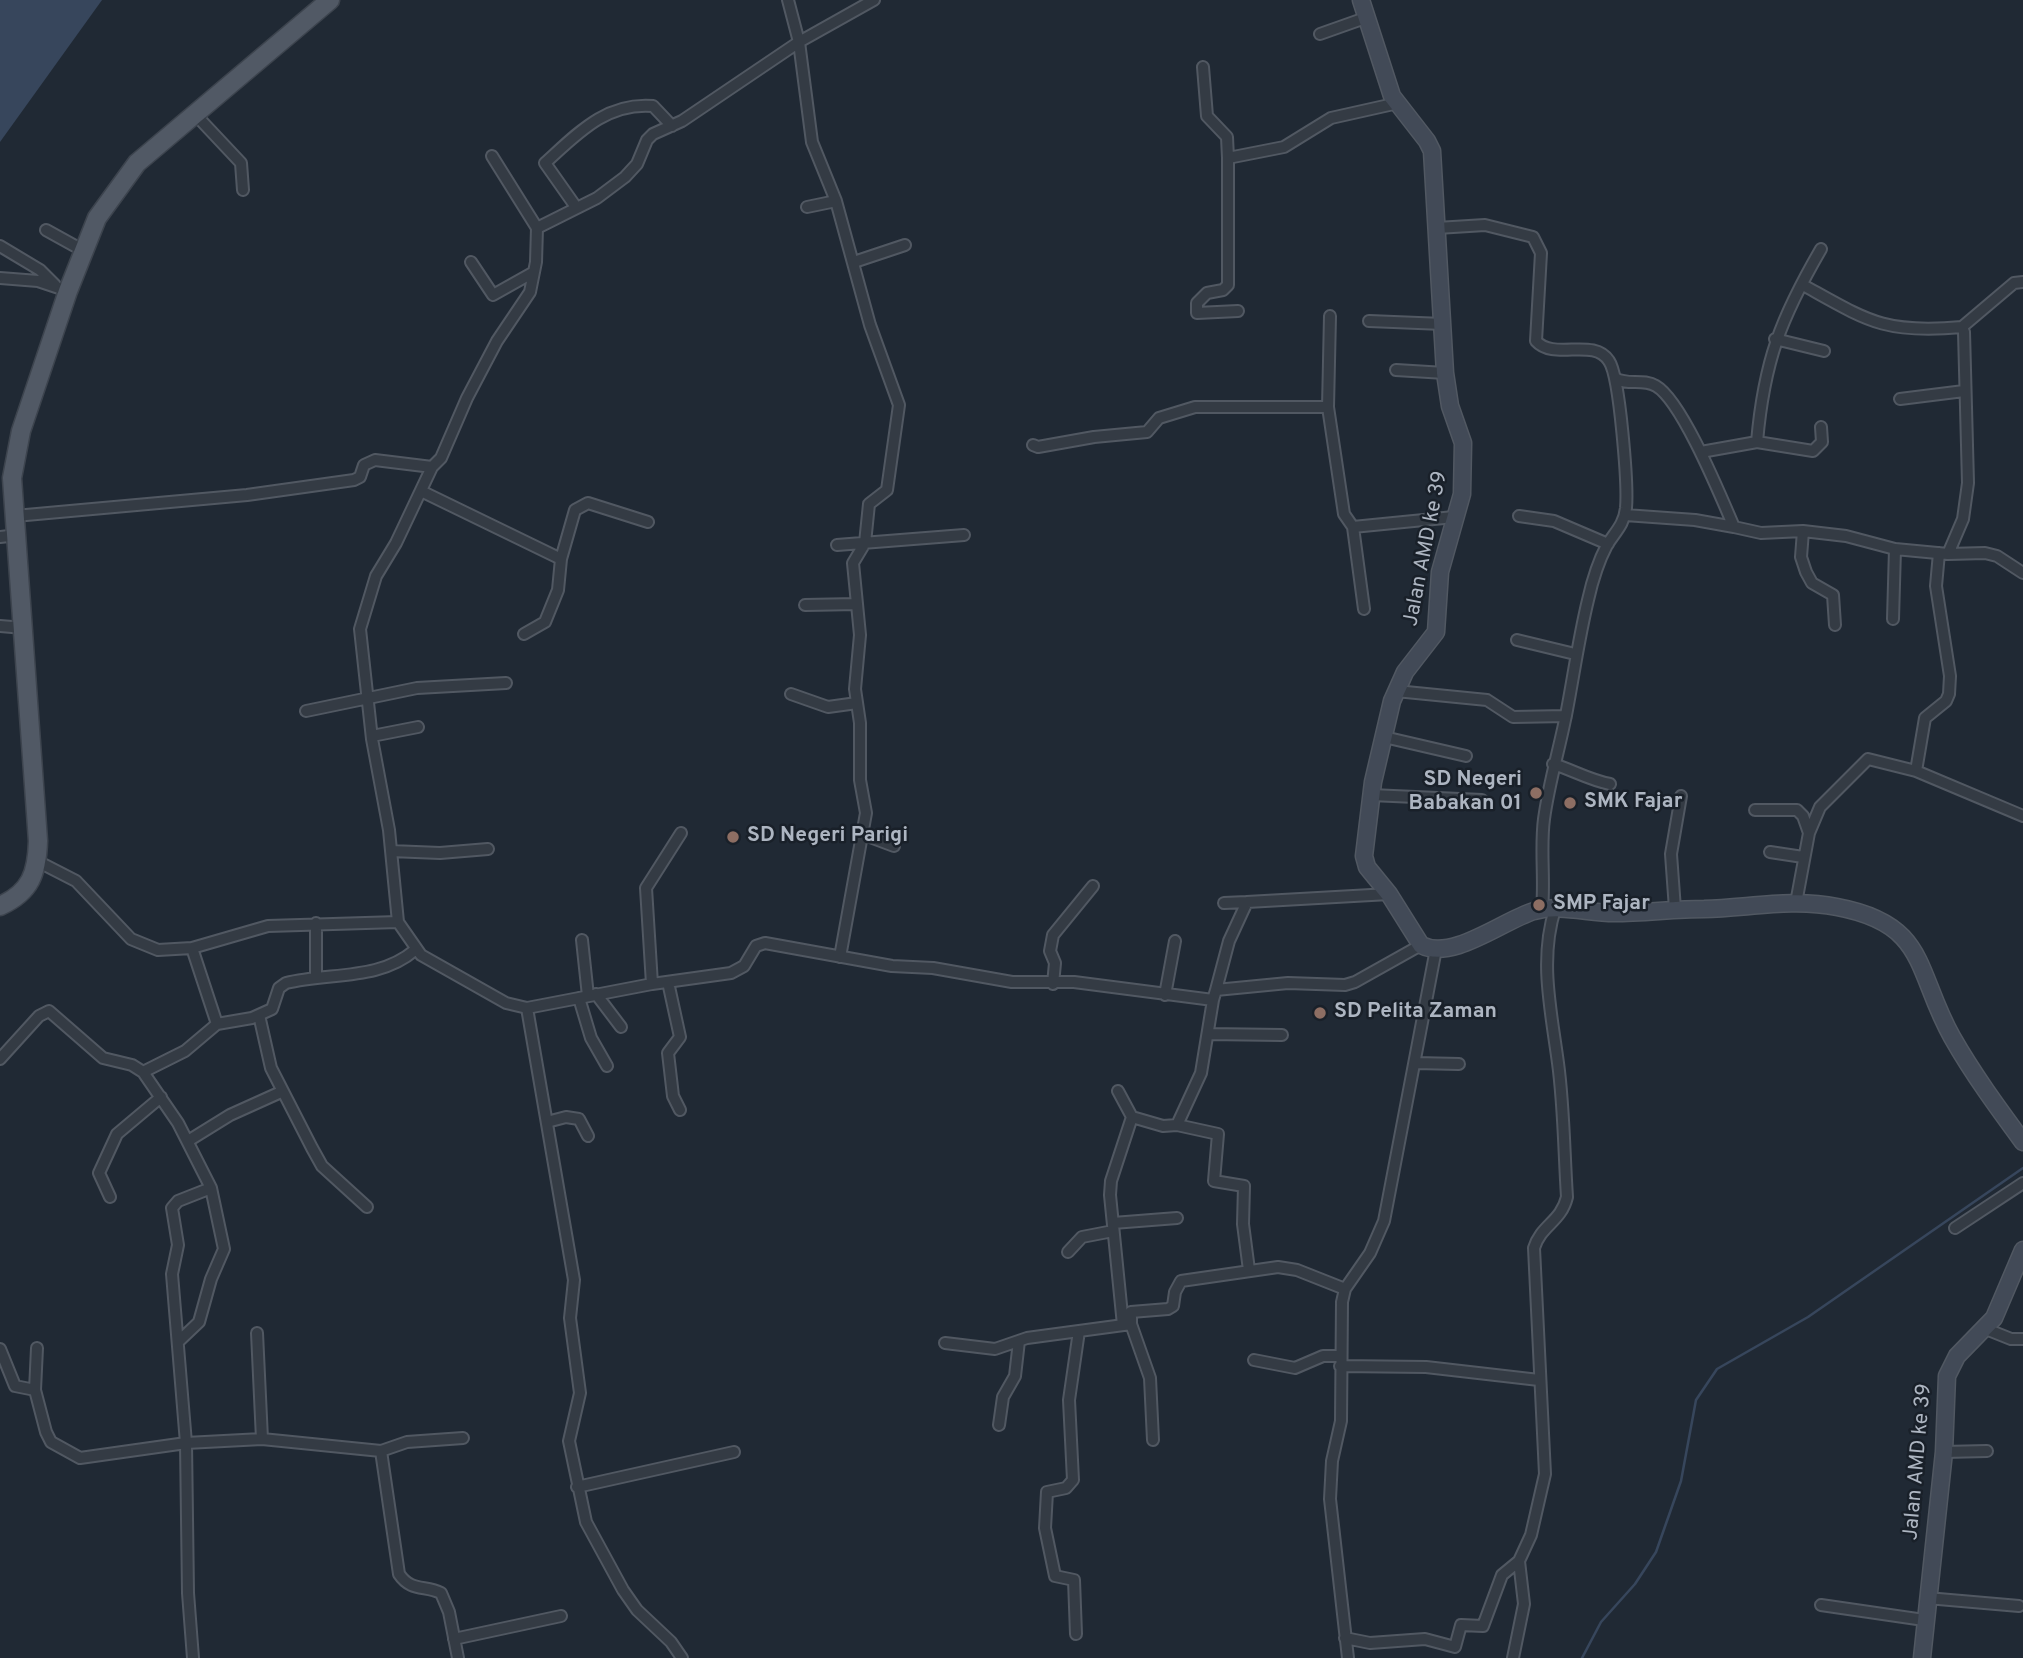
<!DOCTYPE html>
<html>
<head>
<meta charset="utf-8">
<style>
  body { margin:0 }
  canvas { display:block; background:#202934 }
</style>
</head>
<body>
<canvas width="2023" height="1658"></canvas>
<script>
const ctx = document.querySelector('canvas').getContext('2d');
ctx.lineJoin = 'round';
function fill(path, color) { ctx.fillStyle = color; ctx.fill(path, 'evenodd'); }
function trace(path, color, width, dash) { ctx.strokeStyle = color; ctx.lineWidth = width; ctx.lineCap = dash ? 'butt' : 'round'; ctx.setLineDash(dash || []); ctx.stroke(path); }
function drawText(font, color, halo, rows, align = 'center') {
  ctx.font = font + ' Overpass,sans-serif'; ctx.lineWidth = 5; ctx.setLineDash([]); ctx.textBaseline = 'middle'; ctx.strokeStyle = halo; ctx.fillStyle = color; for (const [text, x, y, turn = 0] of rows) {
    ctx.save(); ctx.translate(x, y); ctx.rotate((+turn || 0) * Math.PI / 180); ctx.textAlign = isNaN(turn) ? turn : align; if (halo) ctx.strokeText(text, 0, 0); ctx.fillText(text, 0, 0); ctx.restore();
  }
}
fill(new Path2D(`
  M0,0H102L0,142Z`), '#37465c');
trace(new Path2D(`
  M1582,1658L1601,1622L1635,1584L1656,1552L1681,1481L1696,1400L1717,1369L1808,1317L2023,1168`), '#37465c', 2.5);
const street = new Path2D(`
  M788,0L799,42L812,142L836,201L870,325L899,405L887,490L869,504L865,543L853,563L860,635L855,689L860,723V780L866,813L840,957
  M1320,34L1368,17
  M1203,67L1207,116L1227,137L1228,158
  M194,113L241,163L243,190
  M492,156L537,228
  M576,207L545,163C577,134 606,102 653,106L672,126
  M807,207L836,201
  M1437,228L1485,225L1533,237L1541,253L1536,341C1554,361 1594,337 1609,361C1620,377 1628,486 1626,508C1624,525 1615,532 1607,545C1598,562 1592,582 1588,600C1579,637 1574,673 1567,710C1560,747 1549,782 1544,819C1540,849 1545,879 1542,909
  M46,230L84,251
  M0,246L40,270L55,285
  M471,262L493,295L534,272
  M854,262L905,245
  M0,278L38,281L68,291
  M1803,285C1868,321 1884,334 1962,327L1964,332L1968,483L1963,519L1948,554
  M1238,311L1197,313V303L1207,293L1223,290L1228,285V158L1284,147L1331,118L1398,103
  M1369,321L1443,324
  M1962,327L2014,283L2023,282
  M1775,339L1824,351
  M1396,370L1445,373
  M1615,378C1627,386 1643,378 1656,386C1682,401 1721,497 1734,527L1761,533L1803,531L1846,536L1895,549L1948,554L1985,553L1997,556L2023,573
  M1900,399L1964,391
  M1328,407L1330,316
  M1757,442C1764,361 1781,318 1821,249
  M1033,445L1038,447L1094,437L1147,432L1159,418L1195,407H1328L1344,514L1353,527L1454,517
  M1701,452L1757,442L1813,451L1822,442L1821,427
  M421,491L561,559L575,510L588,503L648,522
  M1625,515L1695,520L1734,527
  M15,516L247,495L354,480L360,477L364,465L375,460L432,467
  M1519,516L1554,521L1608,544
  M1353,527L1364,609
  M1803,531L1801,557L1806,572L1812,583L1833,595L1835,625
  M0,537L17,535
  M837,545L964,535
  M805,605L857,604
  M1893,619L1895,549
  M0,626L24,628
  M524,634L545,622L558,590L561,559
  M1517,640L1575,654
  M1396,691L1487,700L1513,717L1566,716
  M791,694L828,707L857,703
  M306,711L417,688L506,683
  M372,736L418,727
  M1384,737L1466,756
  M1553,764C1573,770 1589,780 1610,784
  M1916,771L1925,718L1946,701L1949,694L1950,676L1936,586L1939,553
  M1371,795L1482,800
  M1755,810H1797L1803,816L1809,833
  M862,834L894,846
  M391,851L440,853L488,849
  M1770,852L1803,857
  M37,861L76,881L131,939L158,950L192,948L268,926L398,922L421,955L506,1003L527,1008L652,984L731,973L744,966L756,946L765,943L892,966L933,968L1012,982H1074L1213,1000L1216,990L1288,983L1345,985L1355,982L1421,945
  M1224,903L1247,902
  M1796,903L1809,833L1820,807L1868,759L1916,771L2023,816
  M1675,909L1671,854L1681,796
  M398,922L389,830L372,739L360,629L376,576L396,543L432,467L441,458L467,398L497,341L530,292L536,262L537,228L597,198L625,177L637,164L647,140L653,134L682,121L799,42L874,0
  M582,940L588,996
  M192,948L217,1024L185,1051L143,1072L178,1123L211,1188L178,1201L172,1208L178,1245L172,1274L186,1443L188,1593L193,1658
  M316,978V923
  M668,982L680,1037L668,1053L673,1096L680,1110
  M652,984L646,888L681,833
  M1053,984L1055,963L1050,951L1053,935L1093,886
  M1216,990L1229,941L1247,902L1389,894
  M596,994L621,1027
  M1165,995L1175,941
  M579,998L591,1038L607,1066
  M527,1008L574,1280L570,1318L580,1393L569,1441L586,1522L623,1590L637,1610L671,1642L682,1658
  M259,1015L271,1068L312,1148L322,1166L367,1207
  M217,1024L252,1018L272,1009L279,988L286,983C330,972 379,981 415,950
  M1208,1034L1282,1035
  M0,1059L39,1016L49,1011L103,1058L132,1065L143,1072
  M1416,1063L1459,1064
  M1118,1091L1132,1117L1163,1126L1177,1125L1201,1073L1213,1000
  M547,1122L566,1117L579,1119L588,1136
  M1177,1125L1218,1134L1214,1181L1244,1186L1243,1224L1249,1270
  M188,1141L230,1115L281,1092
  M110,1197L99,1173L117,1134L161,1097
  M1113,1223L1177,1218
  M1955,1228L2023,1183
  M1068,1252L1082,1237L1113,1231
  M1131,1324L1150,1378L1153,1440
  M1123,1325L1110,1195L1111,1181L1132,1117
  M1986,1329L2011,1339H2023
  M257,1333L262,1439
  M178,1342L199,1322L211,1279L224,1249L211,1188
  M945,1343L995,1349L1027,1338L1131,1324V1312L1168,1309L1173,1306L1175,1292L1181,1281L1278,1267L1297,1270L1345,1289
  M37,1348L35,1390L46,1432L51,1442L80,1458L186,1443L262,1439L381,1451L399,1574C411,1592 425,1585 441,1593L449,1612L458,1658
  M0,1349L15,1386L35,1390
  M1254,1360L1295,1368L1323,1356H1340
  M1340,1366L1426,1367L1539,1380
  M999,1425L1003,1397L1015,1376L1019,1341
  M381,1451L407,1442L463,1438
  M1944,1452L1987,1451
  M577,1487L734,1452
  M1927,1598L2019,1606
  M1821,1605L1924,1620
  M1076,1634L1074,1580L1055,1576L1045,1528L1047,1492L1066,1488L1073,1480L1069,1400L1079,1331
  M1345,1638L1370,1643L1425,1639L1455,1647L1461,1625L1483,1626L1502,1575L1519,1561L1531,1535L1545,1474L1534,1248C1541,1225 1561,1222 1567,1197C1564,1152 1564,1107 1558,1063C1551,1010 1539,960 1555,909
  M454,1639L561,1616
  M1348,1658L1330,1499L1332,1461L1341,1421L1342,1302L1345,1289L1370,1253L1384,1221L1436,949
  M1513,1658L1524,1604L1519,1561`);
const secondary = new Path2D(`
  M1361,0L1392,96L1427,141L1432,151L1445,373L1450,406L1463,443L1462,494L1440,572L1436,632L1405,672L1392,701L1373,782L1364,856L1367,867L1389,894L1421,945C1453,961 1502,921 1534,911C1560,904 1588,913 1614,913C1644,913 1674,909 1704,909C1748,908 1793,898 1837,907C1928,924 1915,971 1952,1037C1973,1074 1998,1108 2023,1142
  M1922,1658L1944,1452L1947,1376L1957,1356L1994,1318L2023,1250`);
const primary = new Path2D(`
  M0,906C31,892 37,873 38,841L12,478L21,431L68,291L97,218L137,163L330,0`);
trace(street, '#515862', 14);
trace(secondary, '#515862', 19);
trace(primary, '#3d444e', 21);
trace(street, '#343b44', 10);
trace(secondary, '#424a57', 16);
trace(primary, '#515965', 18);
for (const [x, y, r, color] of [
  [1536,793,7,"#8d6e63"],
  [1570,803,7,"#8d6e63"],
  [733,837,7,"#8d6e63"],
  [1539,905,7,"#8d6e63"],
  [1320,1013,7,"#8d6e63"]
]) { const dot = new Path2D(); dot.arc(x, y, r, 0, 2 * Math.PI); ctx.fillStyle = color; ctx.fill(dot); trace(dot, '#192029', 2.5); }
drawText('21px', '#adb5c1', '#192029', [
  ["Jalan AMD ke 39",1427,549,-79],
  ["Jalan AMD ke 39",1919,1462,-85]
]);
drawText('bold 21px', '#adb5c1', '#192029', [
  ["SD Negeri",1522,781,"right"],
  ["Babakan 01",1522,805,"right"],
  ["SMK Fajar",1584,803],
  ["SD Negeri Parigi",747,837],
  ["SMP Fajar",1553,905],
  ["SD Pelita Zaman",1334,1013]
], 'left');
</script>
</body>
</html>
